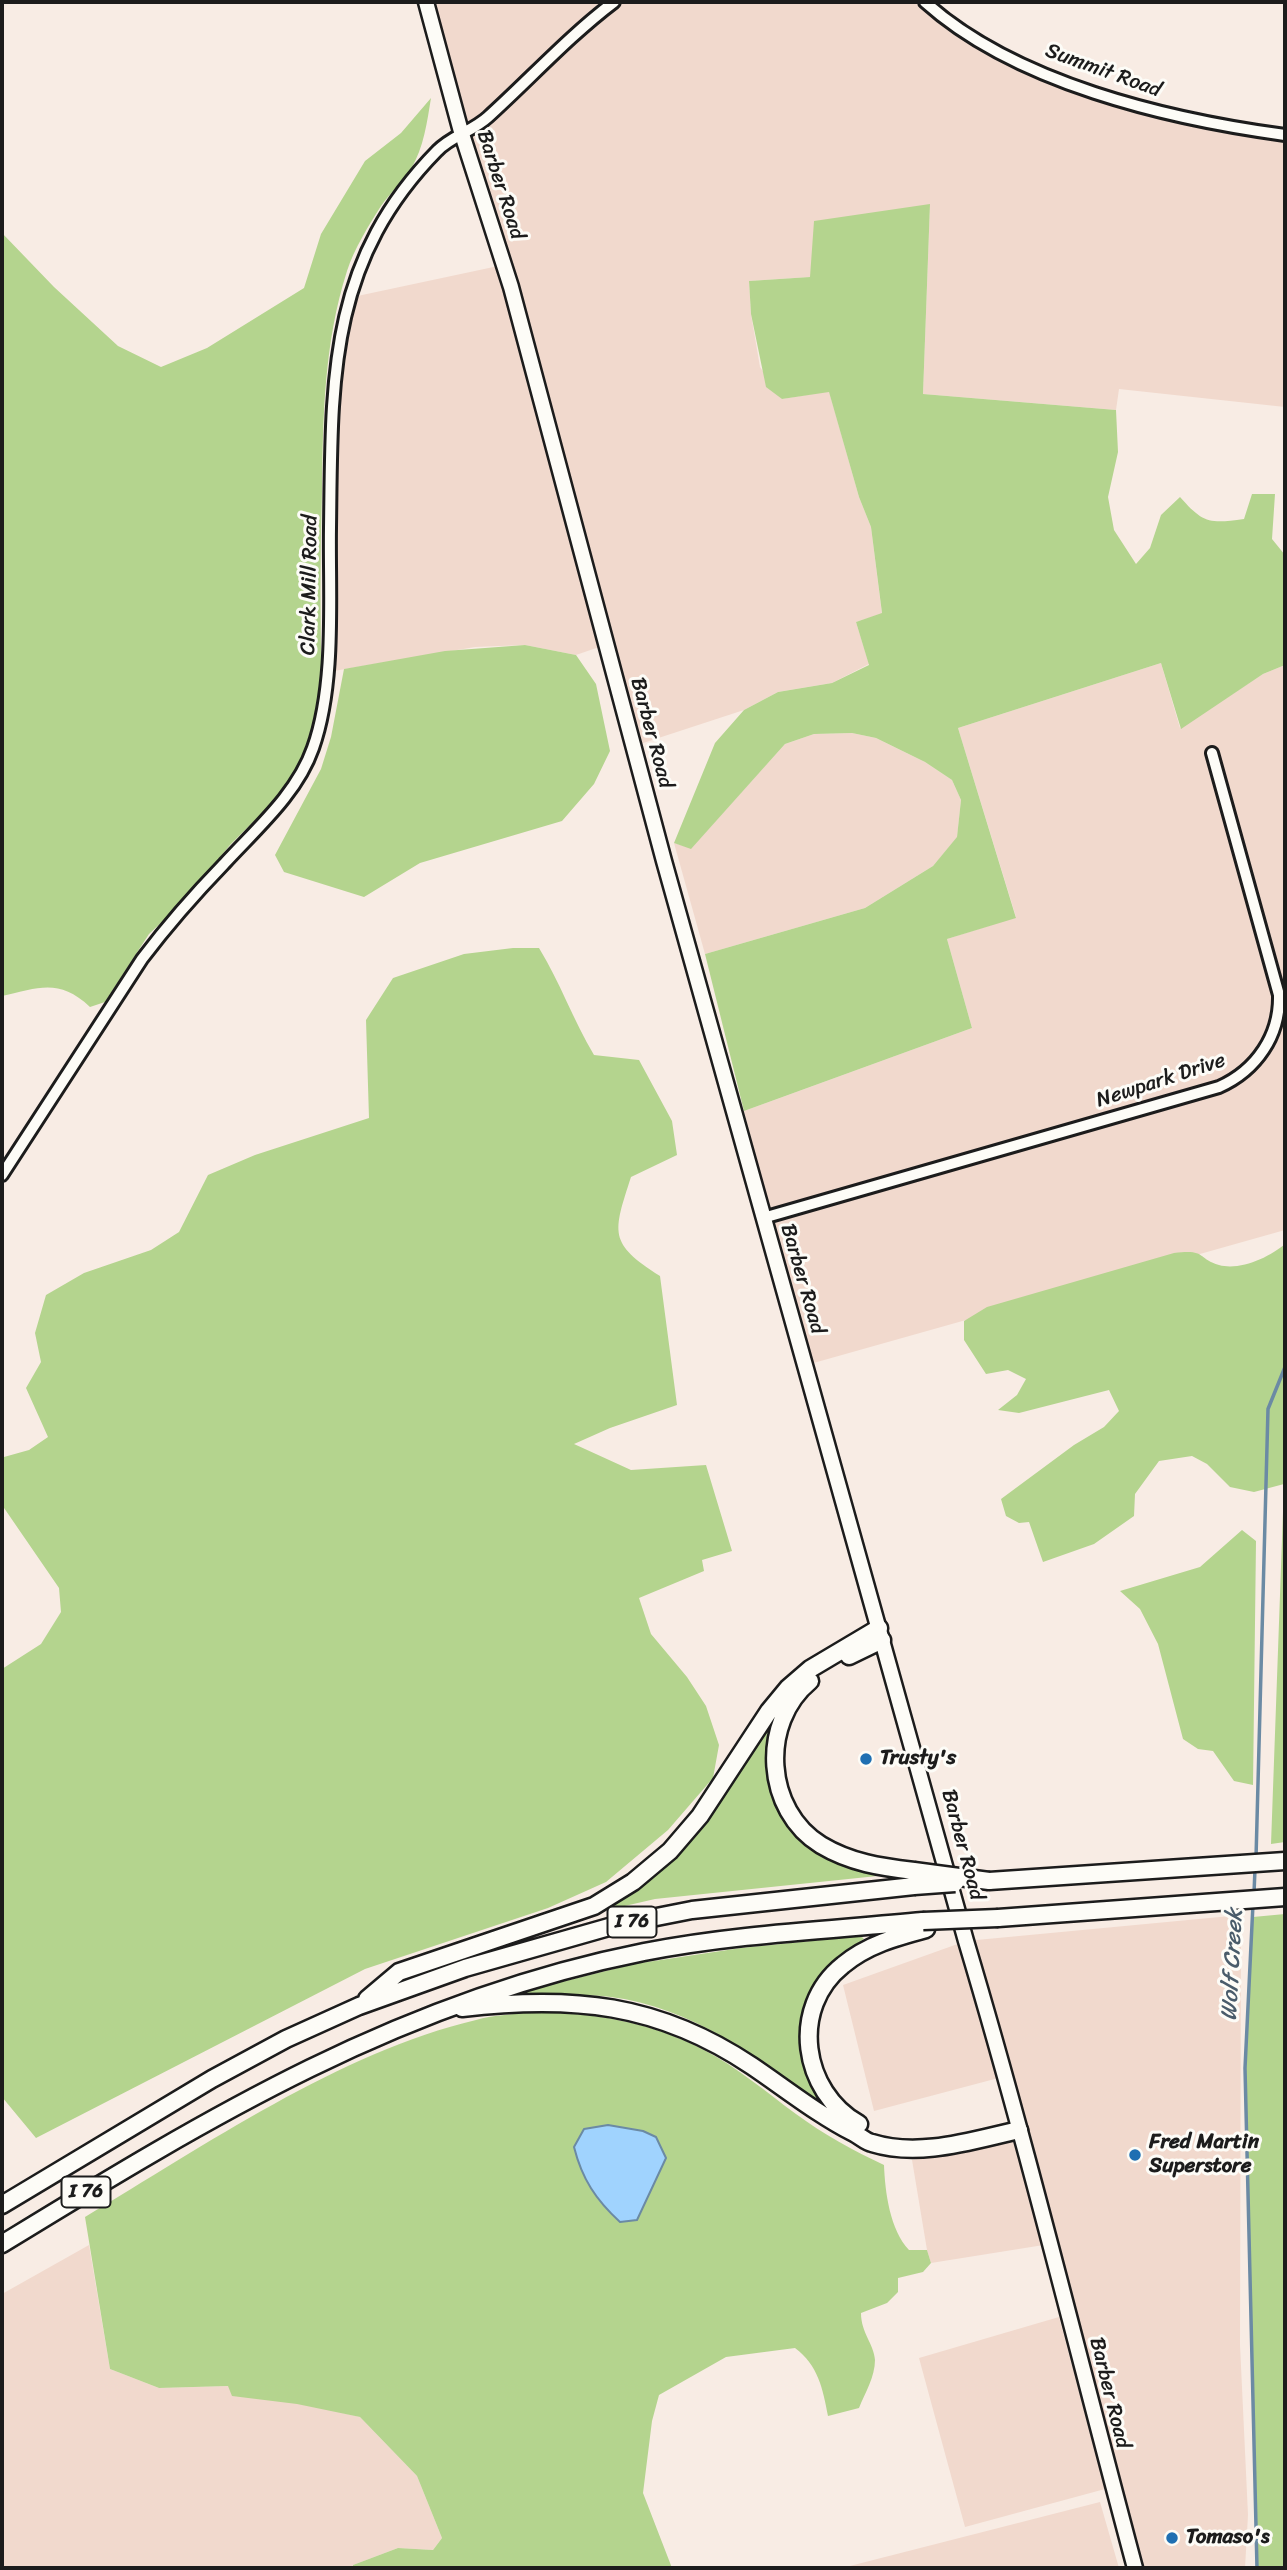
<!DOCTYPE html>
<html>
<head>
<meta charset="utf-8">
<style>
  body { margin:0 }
  #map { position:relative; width:1287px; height:2570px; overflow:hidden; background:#f8ece4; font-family:Sriracha,sans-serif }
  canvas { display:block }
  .frame { position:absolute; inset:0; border:4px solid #1c1c1c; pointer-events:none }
</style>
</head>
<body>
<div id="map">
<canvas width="1287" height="2570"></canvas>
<div class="frame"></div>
</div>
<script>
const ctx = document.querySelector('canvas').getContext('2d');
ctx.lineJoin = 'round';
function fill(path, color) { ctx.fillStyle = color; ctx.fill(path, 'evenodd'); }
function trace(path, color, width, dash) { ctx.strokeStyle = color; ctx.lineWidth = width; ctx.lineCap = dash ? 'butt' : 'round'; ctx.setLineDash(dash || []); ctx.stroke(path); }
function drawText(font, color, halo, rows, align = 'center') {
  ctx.font = font + ' Sriracha,sans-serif'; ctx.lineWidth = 6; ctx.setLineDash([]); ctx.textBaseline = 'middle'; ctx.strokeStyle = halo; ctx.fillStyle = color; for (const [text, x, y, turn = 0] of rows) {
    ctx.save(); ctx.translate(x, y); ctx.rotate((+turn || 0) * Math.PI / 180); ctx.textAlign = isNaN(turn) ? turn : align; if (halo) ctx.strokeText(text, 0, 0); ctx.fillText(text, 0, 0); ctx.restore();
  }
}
fill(new Path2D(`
  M426,2H926L981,42L1128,103L1285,135V407L1119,389L1116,410L923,394L930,204L810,277L749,281L751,314L760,367L782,399L829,391L859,497L871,527L882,614L856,622L869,664L832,683L778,692L744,710L634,746L605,645L576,655L525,645L475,647L328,672L337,354L348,298L503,265Z
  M1161,663L1180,728L1263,674L1285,665V1230L810,1364L744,1111L972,1028L947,939L1016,917L958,728Z
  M852,733L876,738L925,762L952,780L961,800L957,838L933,866L865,908L705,954L674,843L691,848L785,744L814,734Z
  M1241,1915L1240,2345L1248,2515L1245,2568H1135L1050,2244L931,2263L927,2250L912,2160L1021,2136L1006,2076L874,2111L843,1985L966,1941Z
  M89,2245L110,2369L159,2388L229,2386L360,2417L417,2476L442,2538L433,2550L398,2548L353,2565V2568H2V2294Z
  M1059,2317L1105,2489L965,2527L919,2358Z
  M1100,2502L1119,2568H842Z`), '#f1d9cd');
fill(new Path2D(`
  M431,98C427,122 424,147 411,169C403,182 390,193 381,206C369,225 354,249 347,271C324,343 323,416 322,491C320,558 320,625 322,692L313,733L288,787L230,845L182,903L149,934L105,1002L90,1007C59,978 39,988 2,996V233L54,287L118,346L161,367L207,348L304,288L321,234L365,161L401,133Z
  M930,204L923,394L1116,410L1118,452L1108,497L1114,530L1136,564L1150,548L1161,515L1180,497C1203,523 1209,524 1244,519L1252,494H1275L1272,539L1285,555V665L1263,674L1181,729L1161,663L958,728L1016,918L947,939L972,1028L744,1111L705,954L865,908L933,866L957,837L961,800L952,780L925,762L876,738L852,733L814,734L785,744L691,849L674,843L715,743L744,710L778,692L832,683L869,665L856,622L882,613L871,527L859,497L829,392L782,399L766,387L751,314L749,281L810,277L814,221Z
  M525,645L576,655L596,684L610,751L594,784L562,821L420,863L364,897L284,872L275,855L321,769L331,737L344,669L445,651Z
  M513,948H539C560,982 573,1020 594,1055L639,1060L672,1121L677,1155L631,1177C613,1233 608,1243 660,1276L677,1405L610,1428L574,1444L631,1470L706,1465L732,1551L702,1560L704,1571L639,1598L651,1634L687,1677L706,1706L719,1745L713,1778L668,1830L606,1882L548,1908L365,1969L36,2138L2,2097V1669L41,1644L61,1612L59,1588L2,1505V1462L4,1457L29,1450L48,1437L26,1388L41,1362L35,1333L46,1295L84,1273L151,1250L179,1232L208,1175L255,1155L369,1118L366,1020L393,978L464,954Z
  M1285,1244V1842L1271,1844L1284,1484L1254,1492L1230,1487L1207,1464L1192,1456L1159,1461L1135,1494L1134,1516L1094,1544L1043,1562L1029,1522L1019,1523L1006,1516L1001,1499L1074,1445L1104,1427L1119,1411L1109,1390L1019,1413L998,1410L1017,1395L1026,1379L1008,1370L986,1374L964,1340V1321L987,1307L1174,1253C1207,1249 1196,1258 1219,1265C1240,1271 1270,1257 1285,1244Z
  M1242,1530L1256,1541L1253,1785L1234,1781L1213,1751L1198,1749L1183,1739L1158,1644L1140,1609L1120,1591L1200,1567Z
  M781,1702L773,1744L797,1831L887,1875L655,1899L590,1914L639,1882Z
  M1285,1914V2568H1257L1245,2068L1253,1917Z
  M861,1936L864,1939C841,1953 817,1971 809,1998C805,2013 822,2080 825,2100L818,2103C757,2056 690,2007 611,1997C580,1993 546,1996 515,1997L513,1994L634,1964L741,1948Z
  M529,2012C590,2012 649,2021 704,2050C737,2067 766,2092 796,2114C823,2134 854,2151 884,2165C885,2192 890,2230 909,2250H927L931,2263L923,2272L898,2278V2292L887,2303L861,2313C861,2333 874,2344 875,2360C875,2377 865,2393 859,2408L828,2416C823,2389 818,2365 795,2348L726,2357L659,2395L652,2421L643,2493L672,2568H353V2565L398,2548L433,2550L442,2538L417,2476L360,2417L297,2404L232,2396L228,2386L159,2388L110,2369L85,2217C204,2146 340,2052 476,2020C493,2015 511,2015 529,2012Z`), '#b4d48e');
const water = new Path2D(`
  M608,2125L643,2131L656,2137L666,2158L637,2220L620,2222C596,2200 582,2179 574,2147L584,2129Z`);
fill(water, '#a0d3fe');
trace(water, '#6b8aa4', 2);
trace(new Path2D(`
  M1256,1858L1268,1409L1285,1367
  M1254,1893L1255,1869
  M1253,1904L1245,2068L1257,2568`), '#6b8aa4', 3.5);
const minor = new Path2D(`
  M925,2C1015,83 1167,119 1285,135
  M2,1175L142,959C167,926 195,894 224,864C256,829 297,794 313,748C336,683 329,597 330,528C332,382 327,263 437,151C451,136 473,131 488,117C530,79 569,36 614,2
  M763,1218L1219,1087C1257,1070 1280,1035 1279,995L1212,753`);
const major = new Path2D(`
  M426,2L460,128L511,287L664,861L966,1941C1028,2148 1079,2359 1135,2568`);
const highway = new Path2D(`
  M849,1656L882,1640
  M810,1681C759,1723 765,1811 821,1845C851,1863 881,1867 914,1871
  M989,1881L1285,1861
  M998,1918L1285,1897
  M367,1999L399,1972L594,1906L633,1882L670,1851L700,1816L769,1711L788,1688L810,1669L879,1628
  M462,2008C571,1995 658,2003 752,2066C786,2089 817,2114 854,2133C860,2136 866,2142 872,2143C920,2158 973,2140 1019,2130
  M859,2124C802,2092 789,2008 843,1965C867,1945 896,1937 926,1929
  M2,2205L212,2079L286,2039L359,2006L465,1968L616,1925L692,1910L914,1886
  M2,2244C209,2117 402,2000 644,1952C736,1934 830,1930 923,1921`);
trace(minor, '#1c1c1c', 16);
trace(major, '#1c1c1c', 19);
trace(highway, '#1c1c1c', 21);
trace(minor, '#fdfcf7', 10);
trace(major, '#fdfcf7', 14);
trace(highway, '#fdfcf7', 16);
const highwayBridge = new Path2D(`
  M914,1871L989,1881
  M914,1886L955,1883
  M923,1921L998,1918`);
trace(highwayBridge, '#1c1c1c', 21, []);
trace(highwayBridge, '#fdfcf7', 16);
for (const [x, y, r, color] of [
  [866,1759,7,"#1f6fb2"],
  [1135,2155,7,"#1f6fb2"],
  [1172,2538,7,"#1f6fb2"]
]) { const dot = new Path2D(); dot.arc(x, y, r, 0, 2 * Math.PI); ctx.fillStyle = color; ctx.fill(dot); trace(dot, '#fdfcf7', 2.5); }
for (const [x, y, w] of [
  [632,1922,49],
  [86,2192,49]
]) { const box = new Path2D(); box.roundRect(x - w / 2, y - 15.5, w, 31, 5); ctx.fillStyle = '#fdfcf7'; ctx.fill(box); trace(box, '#1c1c1c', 2); }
drawText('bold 19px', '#1c1c1c', null, [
  ["I 76",632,1922],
  ["I 76",86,2192]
]);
drawText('21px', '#1c1c1c', '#fdfcf7', [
  ["Summit Road",1103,71,20],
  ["Barber Road",500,185,72],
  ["Clark Mill Road",310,585,-89],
  ["Barber Road",651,733,75],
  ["Newpark Drive",1161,1081,-18],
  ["Barber Road",802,1279,74],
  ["Barber Road",962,1845,75],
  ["Barber Road",1109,2393,76]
]);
drawText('bold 21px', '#1c1c1c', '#fdfcf7', [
  ["Trusty's",880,1759],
  ["Fred Martin",1149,2143],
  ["Superstore",1149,2167],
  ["Tomaso's",1186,2538]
], 'left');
drawText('italic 23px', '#4a5c6b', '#fdfcf7', [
  ["Wolf Creek",1233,1965,-87]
]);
</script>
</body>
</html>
